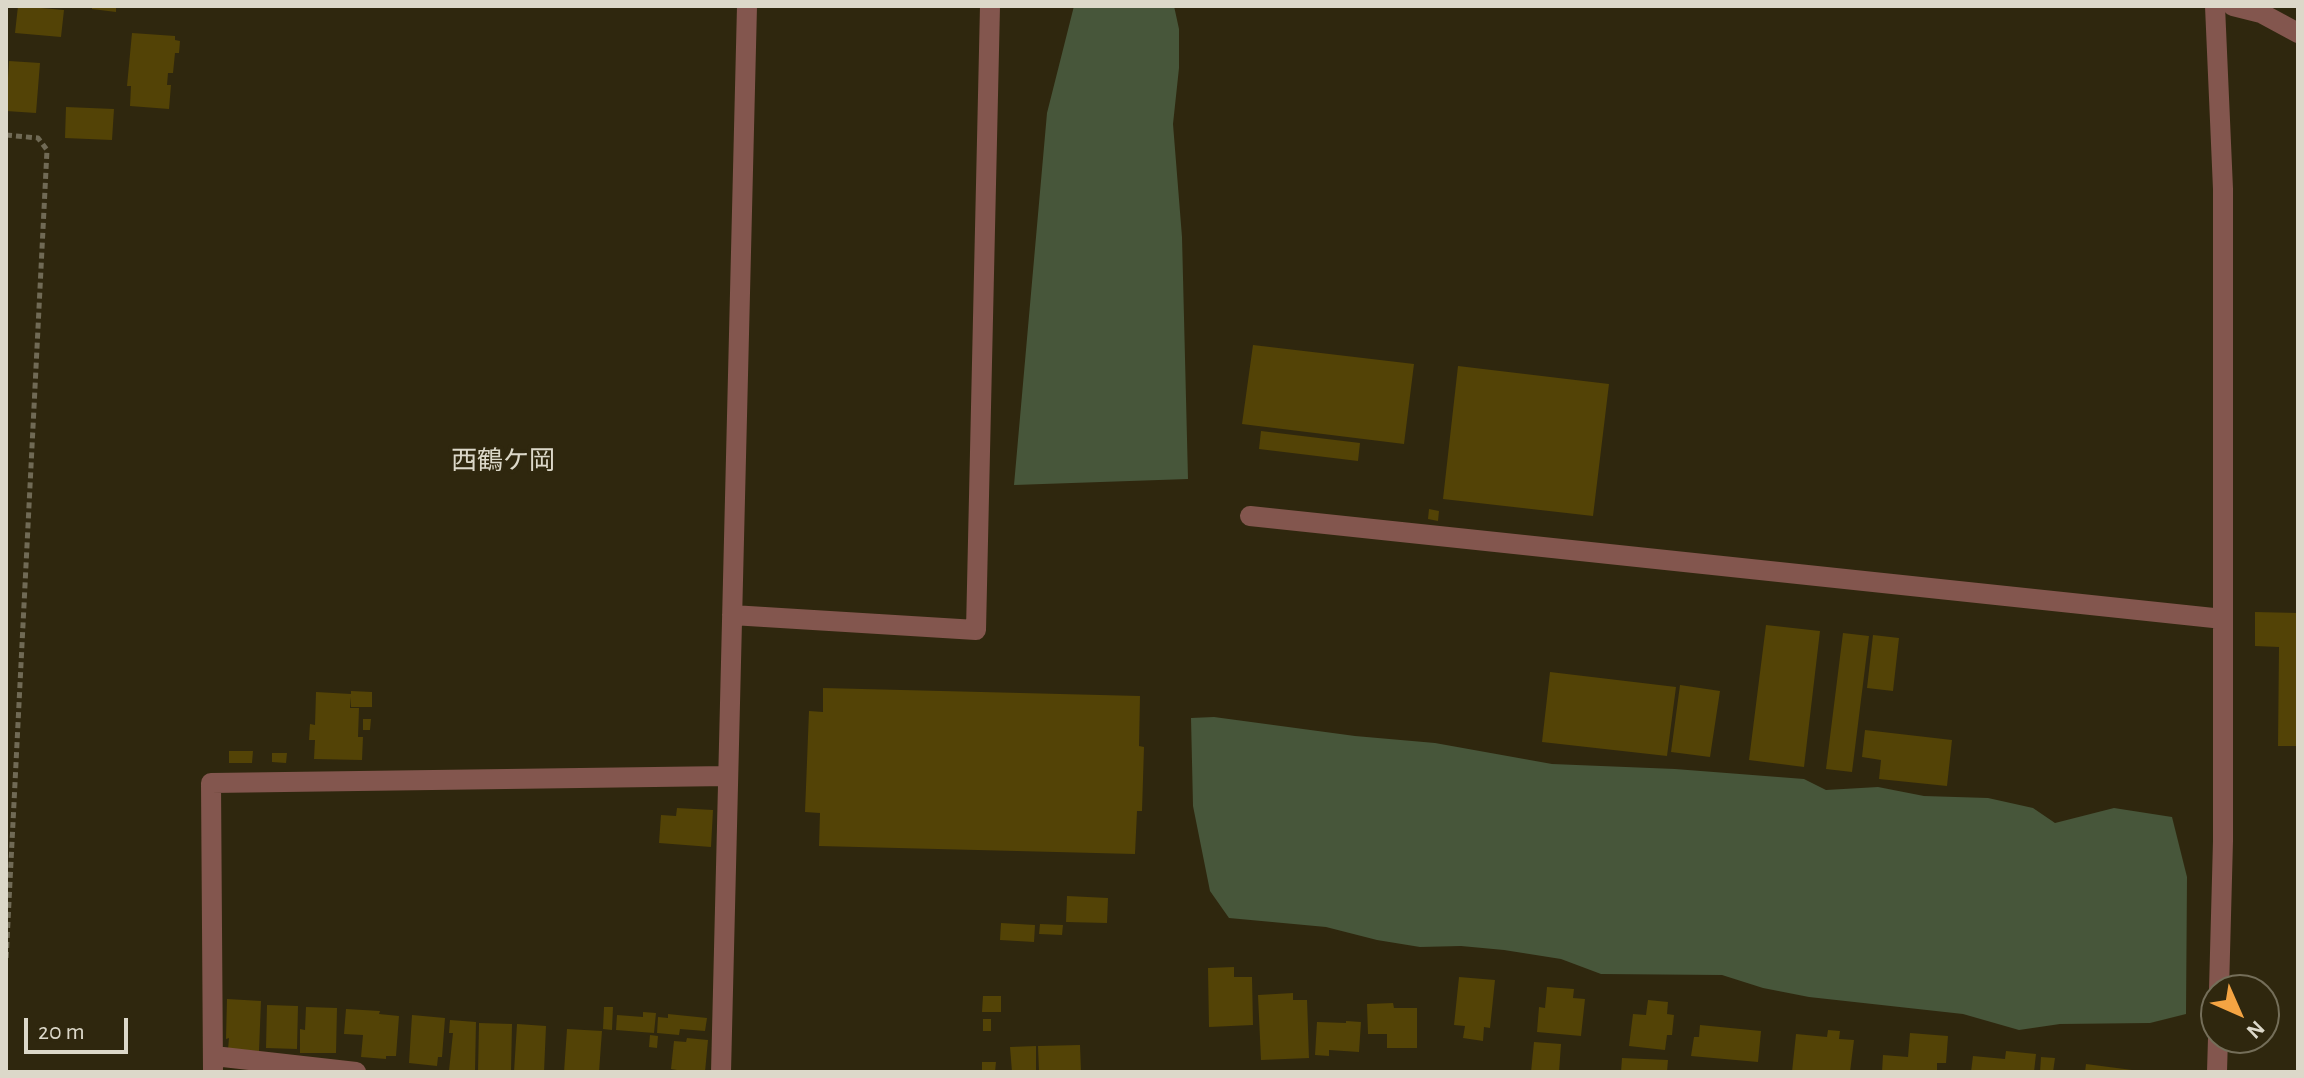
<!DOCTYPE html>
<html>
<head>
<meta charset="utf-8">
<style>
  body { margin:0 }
  #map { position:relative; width:2304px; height:1078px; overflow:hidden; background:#2f270e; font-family:"Alegreya Sans",sans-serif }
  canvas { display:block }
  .frame { position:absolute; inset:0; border:8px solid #dcd8c9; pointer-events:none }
  .north { position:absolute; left:2200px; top:974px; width:80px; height:80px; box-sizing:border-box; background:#2f270e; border:2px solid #746e59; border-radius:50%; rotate:135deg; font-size:22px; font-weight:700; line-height:32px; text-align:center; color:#dcd8c9 }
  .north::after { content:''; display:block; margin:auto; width:28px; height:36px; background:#f4a443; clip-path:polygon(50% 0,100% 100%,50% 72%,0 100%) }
  .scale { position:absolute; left:24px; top:1018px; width:104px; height:36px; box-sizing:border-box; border:4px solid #dcd8c9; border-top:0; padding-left:10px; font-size:24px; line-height:28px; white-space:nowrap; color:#dcd8c9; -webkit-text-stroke:6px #2f270e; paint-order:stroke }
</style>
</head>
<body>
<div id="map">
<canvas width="2304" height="1078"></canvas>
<div class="frame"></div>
<div class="north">N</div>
<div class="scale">20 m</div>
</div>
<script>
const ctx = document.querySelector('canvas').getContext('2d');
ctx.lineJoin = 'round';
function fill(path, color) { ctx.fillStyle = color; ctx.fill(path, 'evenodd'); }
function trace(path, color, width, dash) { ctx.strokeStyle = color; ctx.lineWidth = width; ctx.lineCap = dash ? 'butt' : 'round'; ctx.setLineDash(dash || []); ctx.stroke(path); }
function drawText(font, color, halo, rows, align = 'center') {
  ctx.font = font + ' "Alegreya Sans","Noto Sans JP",sans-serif'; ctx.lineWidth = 8; ctx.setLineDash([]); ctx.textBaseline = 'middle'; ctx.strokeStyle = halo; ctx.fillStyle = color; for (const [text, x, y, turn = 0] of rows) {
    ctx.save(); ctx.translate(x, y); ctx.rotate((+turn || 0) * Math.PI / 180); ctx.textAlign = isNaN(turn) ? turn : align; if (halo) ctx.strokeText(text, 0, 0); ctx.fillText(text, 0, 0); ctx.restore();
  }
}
fill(new Path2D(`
  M1074,6H1174L1179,29V68L1173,124L1182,237L1188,479L1014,485L1047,113Z
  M1214,717L1355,736L1435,743L1552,764L1675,769L1804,779L1826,790L1878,787L1924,796L1988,798L2033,808L2055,823L2114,808L2172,817L2187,877L2186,1014L2150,1023L2060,1024L2019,1030L1963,1014L1809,997L1763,988L1722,975L1601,974L1561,959L1504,950L1461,946L1420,947L1377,940L1326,927L1229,918L1210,891L1193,806L1191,718Z`), '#47563a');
fill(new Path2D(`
  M18,6L64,10L61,37L15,33Z
  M92,6H116V12L92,9Z
  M132,33L175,36V40L180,41L179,53H175L173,73H168L167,85H171L169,109L130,106L131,86H127Z
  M9,61L40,63L36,113L6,111Z
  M66,107L114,109L112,140L65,138Z
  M1253,345L1414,364L1404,444L1242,424Z
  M1458,366L1609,384L1593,516L1443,499Z
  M1261,431L1360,443L1358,461L1259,449Z
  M1429,509L1439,511L1438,521L1428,519Z
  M2255,612L2298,613V746H2278L2279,647L2255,646Z
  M1766,625L1820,631L1804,767L1749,760Z
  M1843,633L1869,636L1852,772L1826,769Z
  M1873,635L1899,638L1893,691L1867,688Z
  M1550,672L1676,687L1667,756L1542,742Z
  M1680,685L1720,691L1710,757L1671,752Z
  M823,688L1140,696L1139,746L1144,747L1142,811H1137L1135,854L819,846L820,813L805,812L809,711L823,712Z
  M351,691L372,692V707H351L350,697V708H359L358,737H363L362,760L314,759L315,740H309L310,724L315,725L316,692L351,694Z
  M363,719H371L370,730H363Z
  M1865,730L1952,740L1947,786L1879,779L1881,760L1862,757Z
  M229,751H253L252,763H229Z
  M272,753H287L286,763L272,762Z
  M677,808L713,810L711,847L659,843L661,815L676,816Z
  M1067,896L1108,898L1107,923L1066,922Z
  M1001,923L1035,925L1034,942L1000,940Z
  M1040,924L1063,925L1062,935L1039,934Z
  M1234,967V977H1252L1253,1025L1209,1027L1208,968Z
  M1459,977L1495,980L1490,1028L1484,1027L1483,1041L1463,1038L1465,1026L1454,1025Z
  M1547,987L1574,989L1573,998L1585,999L1581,1036L1537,1032L1539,1007L1545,1008Z
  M1293,993V1000H1307L1309,1058L1261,1060L1258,995Z
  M983,996H1001V1012H982Z
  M227,999L261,1001L259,1051L228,1050L229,1038L226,1039Z
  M1648,1000L1668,1002L1667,1014L1674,1015L1672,1035H1667L1665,1050L1629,1046L1633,1014L1646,1015Z
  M1393,1003L1394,1008H1417V1048H1387V1034H1368L1367,1004Z
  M267,1005L298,1006L297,1049L266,1048Z
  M306,1007L337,1008L336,1053H300V1029L305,1030Z
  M604,1007H613L612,1030L603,1029Z
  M346,1009L380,1011L379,1014L399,1016L396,1056H386V1059L361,1057L363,1035L344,1034Z
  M643,1012L656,1013L654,1033L616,1030L617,1015L643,1017Z
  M668,1014L707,1018L705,1031L680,1029L679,1035L657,1033L658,1017L668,1018Z
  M412,1015L445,1018L442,1057H438L437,1066L409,1063Z
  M983,1019H991V1031H983Z
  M450,1020L476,1022L475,1072L449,1071L453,1033H449Z
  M1346,1021L1361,1022L1359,1052L1329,1050V1056L1315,1055L1317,1022L1346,1023Z
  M479,1023L512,1024L511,1072H478Z
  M517,1024L546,1026L544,1072H514Z
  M1700,1025L1761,1031L1758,1062L1691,1056L1694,1037H1699Z
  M567,1029L602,1031L599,1072H564Z
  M1828,1030L1840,1031L1839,1039L1854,1040L1850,1072H1792L1796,1034L1827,1037Z
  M1910,1033L1948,1036L1946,1063H1937V1072H1882L1883,1055L1908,1057Z
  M650,1035L658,1036L657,1048L649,1047Z
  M687,1038L708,1040L705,1072H677V1070L671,1069L674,1041L686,1042Z
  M1534,1042L1561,1044L1559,1072H1531Z
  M1080,1045L1081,1072H1039L1038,1046Z
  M1036,1046V1072H1012L1010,1047Z
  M2006,1051L2036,1054L2034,1072H1971L1973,1056L2005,1059Z
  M2041,1057L2055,1058L2053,1072H2040Z
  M1622,1058L1668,1060L1667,1072H1621Z
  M982,1062H996L995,1072H982Z
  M2086,1064L2132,1070V1072H2085Z`), '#534306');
trace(new Path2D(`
  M6,135L38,138L47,150L6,961`), '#706a55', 5, [6, 4]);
trace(new Path2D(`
  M2215,6L2223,189V841L2219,990
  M2233,6L2261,13L2298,33
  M1250,516L2223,619
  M732,615L976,630L990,6
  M214,1056L356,1072
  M213,1072L211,783L728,776
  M721,1072L747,6
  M2217,1072L2218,1038`), '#83564e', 20);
drawText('26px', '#dcd8c9', '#2f270e', [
  ["西鶴ケ岡",503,461]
]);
</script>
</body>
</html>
